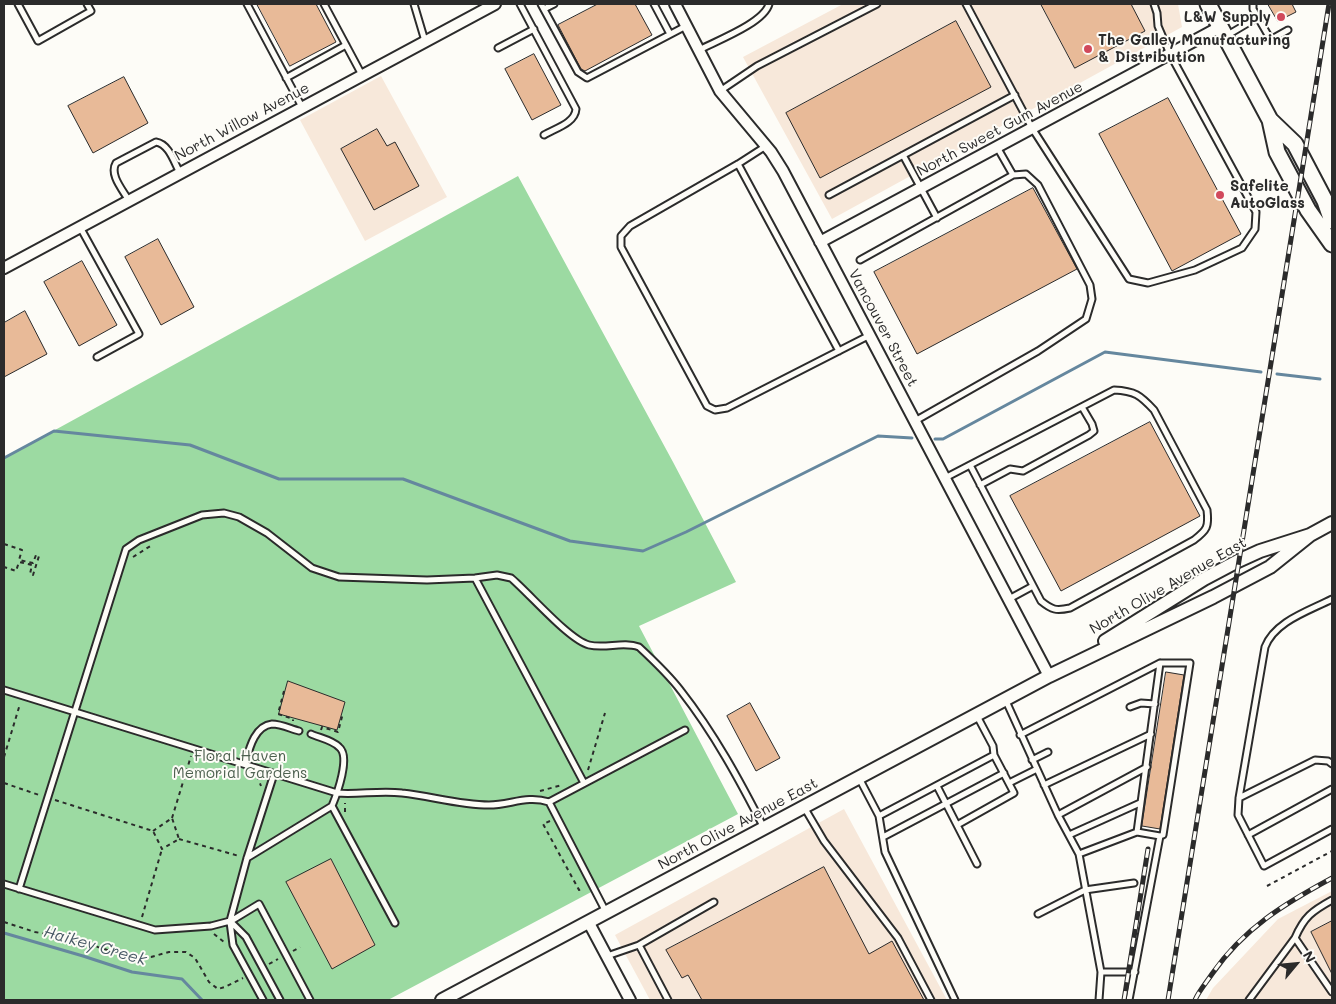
<!DOCTYPE html>
<html>
<head>
<meta charset="utf-8">
<style>
  body { margin:0 }
  #map { position:relative; width:1336px; height:1004px; overflow:hidden; background:#fdfcf7; font-family:Mali,sans-serif }
  canvas { display:block }
  .frame { position:absolute; inset:0; border:5px solid #2b2b2b; pointer-events:none }
  .north { position:absolute; left:1271px; top:939px; width:50px; height:50px; -webkit-text-stroke:4px #fdfcf7; paint-order:stroke; rotate:62deg; font-size:14px; font-weight:700; line-height:20px; text-align:center; color:#2b2b2b }
  .north::after { content:''; display:block; margin:auto; width:18px; height:22px; background:#2b2b2b; clip-path:polygon(50% 0,100% 100%,50% 72%,0 100%) }
</style>
</head>
<body>
<div id="map">
<canvas width="1336" height="1004"></canvas>
<div class="frame"></div>
<div class="north">N</div>
</div>
<script>
const ctx = document.querySelector('canvas').getContext('2d');
ctx.lineJoin = 'round';
function fill(path, color) { ctx.fillStyle = color; ctx.fill(path, 'evenodd'); }
function trace(path, color, width, dash) { ctx.strokeStyle = color; ctx.lineWidth = width; ctx.lineCap = dash ? 'butt' : 'round'; ctx.setLineDash(dash || []); ctx.stroke(path); }
function drawText(font, color, halo, rows, align = 'center') {
  ctx.font = font + ' Mali,sans-serif'; ctx.lineWidth = 4; ctx.setLineDash([]); ctx.textBaseline = 'middle'; ctx.strokeStyle = halo; ctx.fillStyle = color; for (const [text, x, y, turn = 0] of rows) {
    ctx.save(); ctx.translate(x, y); ctx.rotate((+turn || 0) * Math.PI / 180); ctx.textAlign = isNaN(turn) ? turn : align; if (halo) ctx.strokeText(text, 0, 0); ctx.fillText(text, 0, 0); ctx.restore();
  }
}
fill(new Path2D(`
  M843,4H1178L1182,27L832,219L743,57Z
  M381,76L447,197L365,241L300,120Z
  M844,809L947,1000H650L615,935Z
  M1332,891V1000H1206L1213,988L1278,919Z`), '#f7e8da');
fill(new Path2D(`
  M518,176L673,462L736,582L639,626L738,814L388,1000H4V458Z`), '#9cdaa2');
trace(new Path2D(`
  M1277,374L1320,379
  M935,439H943L1105,352L1261,372
  M4,458L54,431L190,445L279,479H403L570,541L643,551L686,532L878,436L912,438
  M4,933L83,956L132,972L182,979L202,1000`), '#65879e', 3);
const building = new Path2D(`
  M257,4H316L336,42L290,66Z
  M598,4H635L652,35L585,71L581,69L558,25Z
  M1041,4H1131L1145,31L1075,68Z
  M1268,4H1292L1296,12L1278,21Z
  M956,21L991,87L820,178L786,113Z
  M534,54L561,105L532,120L505,69Z
  M124,77L148,123L93,153L68,106Z
  M1168,98L1241,234L1172,271L1099,134Z
  M377,129L387,146L395,142L419,186L374,210L341,149Z
  M1033,188L1077,269L917,354L874,272Z
  M158,239L194,307L161,325L125,257Z
  M82,261L117,325L79,346L44,282Z
  M25,311L47,354L4,377V323Z
  M1150,422L1200,516L1061,591L1010,496Z
  M1166,672L1184,675L1160,829L1142,826Z
  M288,681L345,702L337,730L279,714Z
  M750,703L780,758L756,771L727,716Z
  M331,859L375,945L332,969L286,882Z
  M824,867L869,954L892,941L924,1000H702L688,975L682,978L666,950Z
  M1332,921V974L1311,932Z`);
fill(building, '#e8ba98');
trace(building, '#2b2b2b', 1);
const service = new Path2D(`
  M18,4L38,41L91,11L87,4
  M247,4L302,107
  M324,4L362,75
  M414,4L425,41
  M520,4L576,109C575,123 556,128 544,135
  M541,4L578,72L587,78L686,26
  M654,4L670,34
  M966,4L1032,128L1129,279L1148,283L1195,270L1242,248L1255,229L1256,212L1170,54L1158,26L1157,13L1154,4
  M1253,4V9L1268,35L1272,39L1288,30
  M544,9L554,4
  M1226,36L1258,17
  M498,48L534,29
  M699,50C716,41 764,23 769,4
  M286,78L346,45
  M720,91L757,66L877,4
  M766,146L738,164L630,226L621,236V247L707,406L715,410L727,408L870,335
  M903,155L937,218
  M738,164L839,351
  M829,195L1015,95
  M129,201C123,190 109,175 116,163L156,142C169,144 174,162 180,173
  M80,227L139,334L97,357
  M860,260L1013,175
  M915,421L1038,351L1086,319L1092,299L1090,285L1038,185L1026,174L1013,175L997,147
  M945,478L1114,390C1135,391 1140,395 1154,410L1207,510C1209,527 1207,530 1194,540L1070,608C1056,611 1052,610 1041,601L970,465
  M980,485L1010,469L1023,471L1089,435L1094,431L1092,424L1082,407
  M475,578L584,783
  M1009,599L1033,586
  M1332,599C1309,611 1275,621 1265,647L1239,798L1238,815L1264,866L1332,829
  M4,690L337,793C358,795 380,790 402,793C431,796 459,805 489,805C510,805 527,795 549,802L685,730
  M1006,701L1058,815L1079,854L1137,832L1160,836L1129,1000
  M1130,707L1141,703L1155,704
  M1020,735L1160,663L1137,832
  M1032,760L1048,752
  M245,764C249,750 254,726 272,724C281,724 291,729 299,731
  M859,778L879,816L994,755L993,746L977,716
  M1009,783L1037,769
  M1044,785L1151,734
  M937,786L977,864
  M1239,798L1315,760L1328,761L1332,764
  M549,802L606,912
  M332,806L395,923
  M804,807L824,841L898,938L931,1000
  M1058,815L1147,767
  M879,816L885,852L955,1000
  M957,825L1014,793L994,755
  M1069,835L1140,803
  M1248,835L1332,789
  M1160,836L1163,835L1190,663H1160
  M883,837L1004,773
  M1079,854L1101,972L1099,1000
  M247,858L332,806C337,794 351,756 339,747C332,740 320,738 311,734
  M4,884L155,930L211,926L230,921L247,858L274,774
  M19,889L126,549L139,540L202,515L224,513L239,517L267,533L312,568L339,577L427,580L475,578L497,575L511,578C529,593 569,640 589,645C606,649 623,641 639,647C653,660 669,675 681,691C714,733 740,781 764,828
  M1332,900C1312,911 1304,917 1295,938L1332,992
  M1038,914L1085,890L1134,883
  M230,921L246,937L280,1000
  M231,921L259,904L310,1000
  M230,922L233,945L263,1000
  M607,956L639,945
  M1101,972H1135
  M668,1000L639,945L714,902
  M1249,1000L1295,938`);
const minor = new Path2D(`
  M675,4L720,91L771,152L783,171L1049,676
  M820,242L1220,27
  M4,268L495,4
  M589,923L630,1000`);
const tertiary = new Path2D(`
  M1105,641L1204,579L1238,561L1260,551L1310,535L1332,523
  M442,1000L1049,676L1213,597L1270,567L1310,535`);
const secondary = new Path2D(`
  M1208,4L1270,120L1277,152L1308,210L1332,244
  M1270,120L1295,144L1325,201L1332,221`);
trace(service, '#2b2b2b', 9);
trace(minor, '#2b2b2b', 14);
trace(tertiary, '#2b2b2b', 16);
trace(secondary, '#2b2b2b', 19);
trace(new Path2D(`
  M4,544L22,550L19,560L33,563L36,555L39,556L33,575L30,574L32,565L19,562L16,571L4,567
  M133,557L152,545
  M284,691L278,714L293,719V721
  M321,730L322,727L338,732L343,713
  M4,757L20,704
  M588,770L605,713
  M257,776L261,786
  M4,783L39,795
  M540,791L562,785
  M55,800L153,831L162,849L179,839L172,818L153,831
  M345,812V803
  M172,818L191,756
  M550,821L543,824L579,890L583,888
  M179,839L239,856
  M1267,886L1332,851
  M142,917L162,849
  M4,922L35,932L72,939L133,958L151,957L169,952H186L195,958L209,982L218,989L225,987L243,978
  M214,934L224,942
  M293,951L300,947
  M269,964L278,959`), '#2b2b2b', 2, [4, 4]);
trace(service, '#fdfcf7', 5);
trace(minor, '#fdfcf7', 10);
trace(tertiary, '#fdfcf7', 12);
trace(secondary, '#fdfcf7', 15);
const rail = new Path2D(`
  M1124,1000L1148,849
  M1168,1000L1329,4
  M1195,1000C1199,991 1206,983 1212,974C1244,928 1284,904 1332,878`);
trace(rail, '#2b2b2b', 5);
trace(rail, '#fdfcf7', 3, [9]);
for (const [x, y, r, color] of [
  [1281,17,5,"#d1495b"],
  [1088,49,5,"#d1495b"],
  [1220,195,5,"#d1495b"]
]) { const dot = new Path2D(); dot.arc(x, y, r, 0, 2 * Math.PI); ctx.fillStyle = color; ctx.fill(dot); trace(dot, '#fdfcf7', 2); }
drawText('bold 15px', '#2b2b2b', '#fdfcf7', [
  ["L&W Supply",1271,17,"right"],
  ["The Galley Manufacturing",1098,40],
  ["& Distribution",1098,57],
  ["Safelite",1230,186],
  ["AutoGlass",1230,203]
], 'left');
drawText('15px', '#2b2b2b', '#fdfcf7', [
  ["North Willow Avenue",242,122,-28],
  ["North Sweet Gum Avenue",1000,129,-28],
  ["Vancouver Street",883,328,62],
  ["North Olive Avenue East",1168,586,-30],
  ["North Olive Avenue East",738,824,-28]
]);
drawText('15px', '#4d604f', '#fdfcf7', [
  ["Floral Haven",240,756],
  ["Memorial Gardens",240,773]
]);
drawText('italic 16px', '#485965', '#fdfcf7', [
  ["Haikey Creek",95,946,16]
]);
</script>
</body>
</html>
